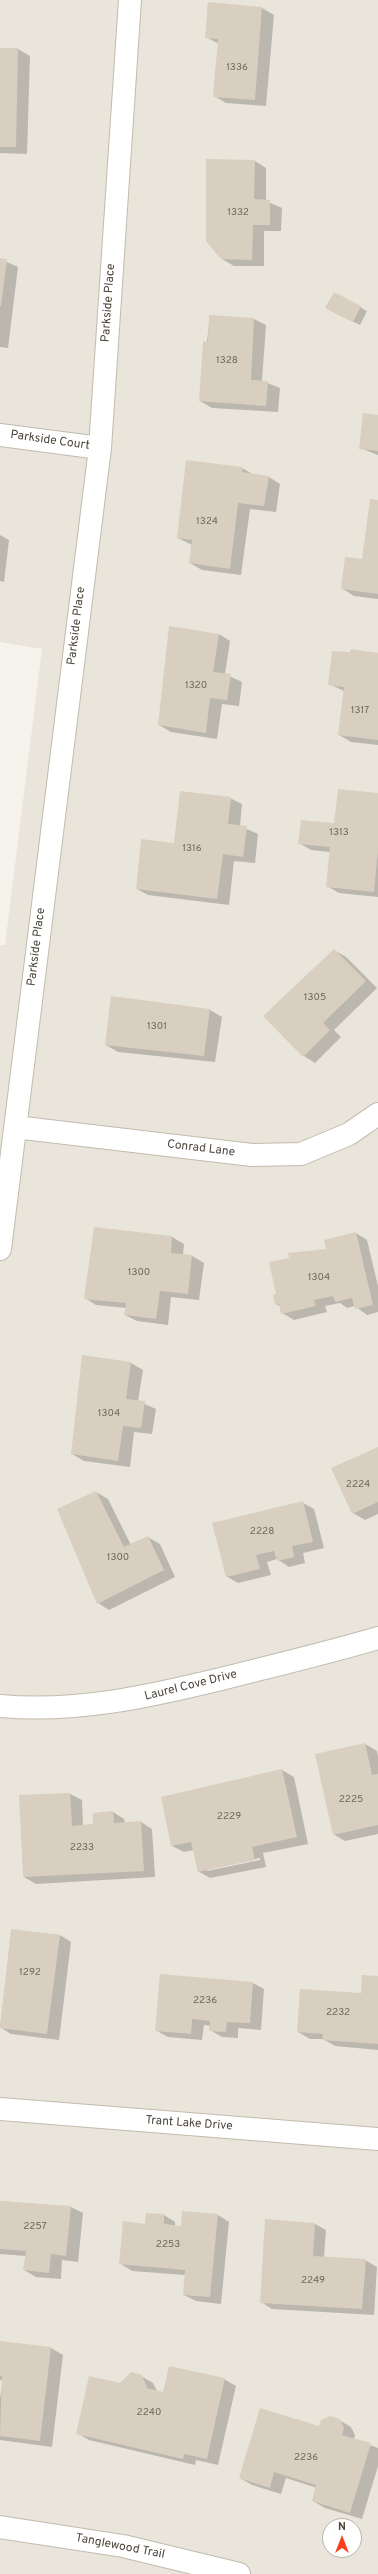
<!DOCTYPE html>
<html>
<head>
<meta charset="utf-8">
<style>
  body { margin:0 }
  #map { position:relative; width:378px; height:2574px; overflow:hidden; background:#f6f3ec; font-family:Overpass,sans-serif }
  canvas { display:block }
  .north { position:absolute; left:322px; top:2518px; width:40px; height:40px; box-sizing:border-box; background:#fff; border:1px solid #b7b4b0; border-radius:50%; rotate:0deg; font-size:11px; font-weight:700; line-height:16px; text-align:center; color:#4b4439 }
  .north::after { content:''; display:block; margin:auto; width:14px; height:18px; background:#fc3f1d; clip-path:polygon(50% 0,100% 100%,50% 72%,0 100%) }
</style>
</head>
<body>
<div id="map">
<canvas width="378" height="2574"></canvas>
<div class="north">N</div>
</div>
<script>
const ctx = document.querySelector('canvas').getContext('2d');
ctx.lineJoin = 'round';
function fill(path, color) { ctx.fillStyle = color; ctx.fill(path, 'evenodd'); }
function trace(path, color, width, dash) { ctx.strokeStyle = color; ctx.lineWidth = width; ctx.lineCap = dash ? 'butt' : 'round'; ctx.setLineDash(dash || []); ctx.stroke(path); }
function drawText(font, color, halo, rows, align = 'center') {
  ctx.font = font + ' Overpass,sans-serif'; ctx.lineWidth = 3.5; ctx.setLineDash([]); ctx.textBaseline = 'middle'; ctx.strokeStyle = halo; ctx.fillStyle = color; for (const [text, x, y, turn = 0] of rows) {
    ctx.save(); ctx.translate(x, y); ctx.rotate((+turn || 0) * Math.PI / 180); ctx.textAlign = isNaN(turn) ? turn : align; if (halo) ctx.strokeText(text, 0, 0); ctx.fillText(text, 0, 0); ctx.restore();
  }
}
fill(new Path2D(`
  M0,0H378V2574H0V945H5L42,649L0,642ZM330,2526H354V2550H330Z`), '#eae5da');
fill(new Path2D(`
  M208,4L262,8L274,15L266,106L226,103L214,96L219,44L206,37Z
  M0,49H18L30,56L27,154L0,153Z
  M255,161L266,168V201L282,208L281,231H264V266H234L222,259Z
  M0,259L18,267L8,348L0,347Z
  M334,293L367,311L360,325L333,312Z
  M210,316L254,319L266,325L262,381L280,388L278,412L212,408L200,401Z
  M378,416V455L360,448Z
  M242,468L254,475L269,477L280,484L276,512L250,509L241,575L202,570L190,563L192,545L178,538Z
  M378,501V599L354,596L343,589L363,560Z
  M0,535L9,540L4,582L0,581Z
  M219,634L230,641L225,674L242,682L239,706L222,704L217,739L171,732L159,725Z
  M378,654V745L351,742L339,735L344,691L329,684Z
  M378,794V897L339,893L327,886L330,852L311,850L299,843L335,824Z
  M230,798L242,804L240,826L258,834L255,863L234,861L229,905L148,895L137,889L175,844Z
  M334,950L346,957L377,988L334,1030L341,1037L315,1063L304,1056Z
  M112,998L210,1010L222,1017L215,1062L118,1052L106,1045Z
  M95,1229L172,1237L184,1244L183,1255L192,1256L204,1263L199,1300L171,1297L168,1325L137,1321L125,1315L126,1308L96,1305L85,1298Z
  M356,1233L367,1240L378,1286V1312L367,1315L355,1306L347,1308L340,1303L325,1306L327,1312L294,1320L282,1313L280,1306L276,1304L327,1250Z
  M83,1356L131,1363L143,1370L138,1401L156,1409L152,1434L134,1432L130,1467L84,1461L72,1454Z
  M378,1448V1514L365,1520L353,1513Z
  M96,1492L108,1499L131,1545L148,1537L160,1544L175,1577L109,1610L98,1603Z
  M303,1503L314,1509L324,1548L303,1553L305,1563L289,1567L277,1559L267,1562L271,1575L238,1583L226,1576Z
  M365,1744L377,1751L378,1757V1834L345,1841L333,1834Z
  M282,1770L294,1777L308,1844L263,1853L266,1867L210,1878L198,1871L194,1850L184,1852L172,1846ZM260,1858V1860L207,1871V1869Z
  M70,1794L82,1800L83,1826L94,1825L113,1812L124,1819L125,1823L141,1822L152,1829L155,1877L36,1884L24,1877Z
  M12,1930L60,1935L71,1942L59,2040L11,2034L0,2027Z
  M378,1977V2050L335,2046L323,2039H310L298,2032L362,1994Z
  M253,1983L264,1989L261,2030L238,2028V2038L222,2037L210,2030L211,2026L204,2025L202,2040L168,2037L157,2031Z
  M0,2201L71,2207L83,2213L78,2262L62,2260L61,2279L36,2277L24,2270L26,2256L0,2254Z
  M164,2215L175,2222V2226L181,2227L218,2215L229,2222L221,2304L196,2301L184,2295L185,2275L132,2271L121,2264L145,2225Z
  M315,2224L326,2230L324,2257L365,2260L377,2267L374,2315L272,2309L261,2302Z
  M0,2342L51,2348L63,2355L52,2447L0,2440V2398L3,2381L0,2380Z
  M141,2376L153,2383L157,2391L164,2393L224,2379L236,2386L218,2465L196,2460L195,2465L89,2440L77,2433L120,2385Z
  M339,2420L351,2427L355,2435L354,2439L378,2448V2466L362,2519L325,2508L313,2501L317,2488L286,2478L281,2494L252,2485L240,2478L320,2427Z`), '#0003');
fill(new Path2D(`
  M208,2L262,7L255,100L213,97L218,39L205,38Z
  M0,48H18L16,147H0Z
  M206,159L255,160L254,199L270,200V225H253L252,260L221,259L206,241Z
  M0,258L7,259L1,306H0Z
  M334,292L361,306L353,322L325,308Z
  M209,315L254,318L251,380L268,381L266,406L199,401L203,341L208,342Z
  M363,413L378,415V451L359,449Z
  M186,460L243,467L242,472L269,476L264,506L238,503L230,569L189,563L192,540L177,538Z
  M370,499L378,500V594L341,589L345,557L362,559Z
  M169,626L219,634L213,672L231,674L227,700L210,698L206,733L158,725Z
  M351,649L378,653V740L338,735L344,687L328,685L332,651L350,652Z
  M338,789L378,793V850L374,892L326,887L330,847L298,844L301,820L334,823Z
  M180,791L231,797L228,824L247,826L243,857L223,854L217,899L136,889L141,839L174,843Z
  M334,949L366,981L323,1023L330,1030L303,1057L263,1016Z
  M111,996L210,1009L204,1056L105,1045Z
  M94,1227L172,1236L171,1253L192,1255L188,1294L160,1291L156,1319L124,1315L126,1303L84,1299Z
  M356,1232L373,1305L355,1309L352,1298L335,1302L333,1296L314,1300L316,1306L281,1314L279,1304L275,1305L273,1295L276,1294L269,1262L289,1258L288,1253L326,1249L324,1240Z
  M82,1355L131,1362L126,1399L145,1401L141,1428L123,1426L118,1461L71,1454Z
  M378,1447V1502L352,1514L331,1468Z
  M96,1491L124,1547L148,1536L164,1570L97,1604L57,1509Z
  M303,1501L313,1542L292,1546L294,1557L277,1561L274,1551L256,1555L260,1569L226,1577L212,1523Z
  M365,1743L372,1775L378,1774V1825L333,1835L315,1754Z
  M282,1769L297,1837L252,1847L255,1860L198,1872L191,1842L171,1846L161,1797Z
  M70,1793L72,1826L93,1824V1813L113,1811L114,1823L141,1821L144,1871L23,1877L19,1795Z
  M11,1929L60,1935L47,2034L0,2028Z
  M160,1974L253,1982L250,2023L227,2022L226,2032L209,2031L210,2021L192,2019L191,2034L155,2031Z
  M362,1975L378,1976V2044L322,2040L323,2034L297,2032L300,1989L361,1993Z
  M0,2201L71,2206L66,2256L51,2254L49,2273L23,2270L26,2251L0,2249Z
  M182,2211L218,2214L210,2297L183,2295L185,2270L119,2264L123,2221L145,2224L146,2213L164,2214V2224L181,2226Z
  M265,2219L315,2223L313,2256L366,2259L362,2309L260,2303Z
  M0,2341L51,2347L40,2441L0,2436L2,2376H0Z
  M169,2366L225,2378L207,2459L184,2454L183,2459L76,2434L89,2376L120,2383L131,2372L142,2375L147,2388L163,2392Z
  M260,2408L319,2426L321,2420L330,2416L340,2419L344,2428L342,2435L371,2443L350,2513L312,2501L316,2485L274,2472L270,2488L239,2478Z`), '#d8cfc1');
const minor = new Path2D(`
  M0,435L100,448
  M15,1127L252,1155L301,1154L349,1134L378,1114
  M0,1249L100,448L130,0
  M0,1706C77,1713 151,1696 225,1678C276,1665 327,1653 378,1638
  M0,2109L378,2139
  M0,2527L123,2546L239,2574`);
trace(minor, '#c2bbae', 24);
trace(minor, '#fff', 22);
drawText('10px', '#6e675b', null, [
  ["1336",237,68],
  ["1332",238,213],
  ["1328",227,361],
  ["1324",207,522],
  ["1320",196,686],
  ["1317",360,711],
  ["1313",339,833],
  ["1316",192,849],
  ["1305",315,998],
  ["1301",157,1027],
  ["1300",139,1273],
  ["1304",319,1278],
  ["1304",109,1414],
  ["2224",358,1485],
  ["2228",262,1532],
  ["1300",118,1558],
  ["2225",351,1800],
  ["2229",229,1817],
  ["2233",82,1848],
  ["1292",30,1973],
  ["2236",205,2001],
  ["2232",338,2013],
  ["2257",35,2227],
  ["2253",168,2245],
  ["2249",313,2281],
  ["2240",149,2413],
  ["2236",306,2458]
]);
drawText('12px', '#4b4439', '#fff', [
  ["Parkside Place",109,303,-86],
  ["Parkside Court",50,441,8],
  ["Parkside Place",77,626,-83],
  ["Parkside Place",37,947,-83],
  ["Conrad Lane",201,1149,7],
  ["Laurel Cove Drive",191,1686,-14],
  ["Trant Lake Drive",189,2124,4],
  ["Tanglewood Trail",120,2547,11]
]);
</script>
</body>
</html>
